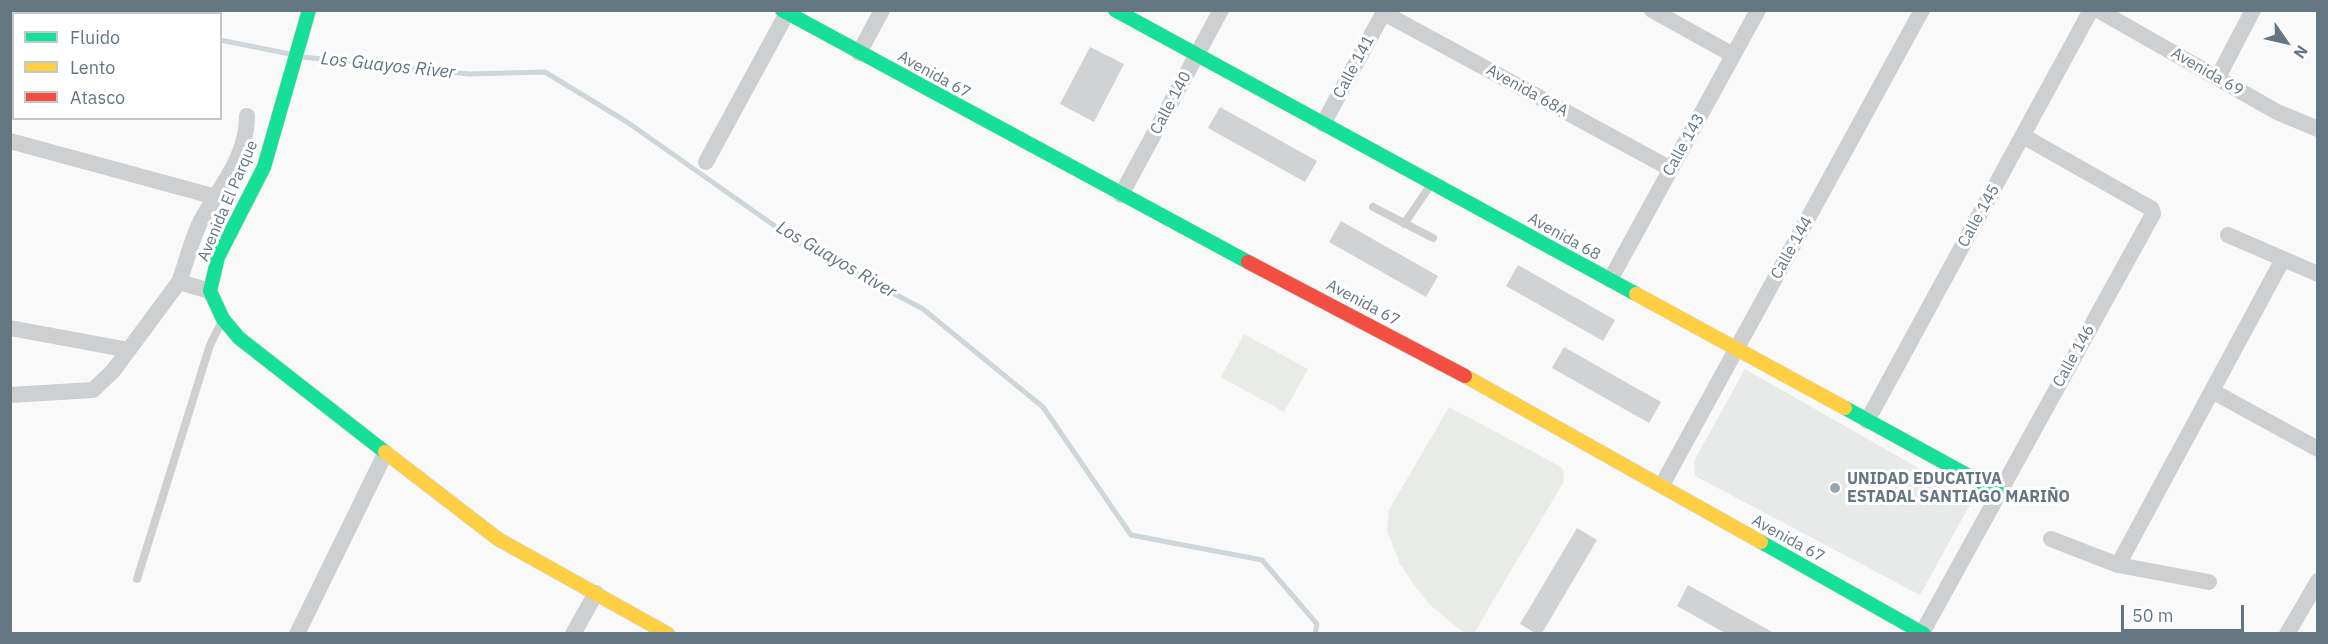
<!DOCTYPE html>
<html>
<head>
<meta charset="utf-8">
<style>
  body { margin:0 }
  #map { position:relative; width:2328px; height:644px; overflow:hidden; background:#f9f9f9; font-family:"IBM Plex Sans",sans-serif }
  canvas { display:block }
  .frame { position:absolute; inset:0; border:12px solid #657683; pointer-events:none }
  .legend { position:absolute; left:12px; top:12px; width:210px; height:108px; box-sizing:border-box; background:#fff; border:2px solid #c1c8cd; margin:0; padding:8px 10px; list-style:none; font-size:18px; color:#657683 }
  .legend li { display:flex; align-items:center; gap:12px; height:30px }
  .legend b { width:30px; border:2px solid #c1c8cd }
  .north { position:absolute; left:2256px; top:12px; width:60px; height:60px; -webkit-text-stroke:4px #fff; paint-order:stroke; rotate:124deg; font-size:16px; font-weight:700; line-height:24px; text-align:center; color:#657683 }
  .north::after { content:''; display:block; margin:auto; width:21px; height:27px; background:#657683; clip-path:polygon(50% 0,100% 100%,50% 72%,0 100%) }
  .scale { position:absolute; left:2121px; top:605px; width:123px; height:27px; box-sizing:border-box; border:3px solid #657683; border-top:0; padding-left:8px; font-size:18px; line-height:21px; white-space:nowrap; color:#657683; -webkit-text-stroke:4px #fff; paint-order:stroke }
</style>
</head>
<body>
<div id="map">
<canvas width="2328" height="644"></canvas>
<div class="frame"></div>
<ul class="legend">
<li><b style="height:8px;background:#16e098"></b>Fluido</li>
<li><b style="height:8px;background:#ffcf43"></b>Lento</li>
<li><b style="height:8px;background:#f24e42"></b>Atasco</li>
</ul>
<div class="north">N</div>
<div class="scale">50 m</div>
</div>
<script>
const ctx = document.querySelector('canvas').getContext('2d');
ctx.lineJoin = 'round';
function fill(path, color) { ctx.fillStyle = color; ctx.fill(path, 'evenodd'); }
function trace(path, color, width, dash) { ctx.strokeStyle = color; ctx.lineWidth = width; ctx.lineCap = dash ? 'butt' : 'round'; ctx.setLineDash(dash || []); ctx.stroke(path); }
function drawText(font, color, halo, rows, align = 'center') {
  ctx.font = font + ' "IBM Plex Sans",sans-serif'; ctx.lineWidth = 6; ctx.setLineDash([]); ctx.textBaseline = 'middle'; ctx.strokeStyle = halo; ctx.fillStyle = color; for (const [text, x, y, turn = 0] of rows) {
    ctx.save(); ctx.translate(x, y); ctx.rotate((+turn || 0) * Math.PI / 180); ctx.textAlign = isNaN(turn) ? turn : align; if (halo) ctx.strokeText(text, 0, 0); ctx.fillText(text, 0, 0); ctx.restore();
  }
}
fill(new Path2D(`
  M1745,369L1973,499L1920,595L1695,476L1694,461Z`), '#e8e9e9');
fill(new Path2D(`
  M1244,334L1308,369L1284,412L1221,377Z
  M1449,407L1561,467L1564,472L1563,483L1474,633H1464L1430,605L1415,586L1400,564L1387,531L1389,510Z`), '#e8ebe6');
trace(new Path2D(`
  M94,10L106,14
  M220,40L290,54
  M302,57L469,74L545,72L627,122L799,243L923,309L1043,407L1131,535L1262,560L1317,624L1315,634`), '#ced6d9', 5);
fill(new Path2D(`
  M1090,47L1124,64L1094,122L1060,104Z
  M1220,107L1317,161L1305,182L1208,128Z
  M1341,221L1438,276L1426,297L1329,242Z
  M1518,265L1615,320L1603,341L1506,286Z
  M1564,347L1661,402L1649,423L1552,368Z
  M1577,528L1597,540L1542,633H1535L1520,624Z
  M1688,585L1774,633H1725L1677,606Z`), '#d0d2d3');
const fast = new Path2D(`
  M309,10L264,167L218,257L210,291L223,319L239,338L385,452
  M782,10L1248,262
  M1115,10L1636,294
  M1845,408L1998,492
  M1761,542L1924,634`);
const slow = new Path2D(`
  M1636,294L1845,408
  M1465,376L1761,542
  M385,452L498,539L668,634`);
const jam = new Path2D(`
  M1248,262L1465,376`);
trace(fast, '#d5d6d7', 15);
trace(slow, '#d5d6d7', 15);
trace(jam, '#d5d6d7', 15);
trace(new Path2D(`
  M1373,207L1433,238
  M1404,224L1430,186
  M137,579L210,345L221,323`), '#cecfd0', 8);
trace(new Path2D(`
  M1652,10L1733,55
  M2098,10L2277,112L2318,129
  M1384,13L1671,169
  M859,53L882,10
  M2218,77L2253,10
  M1323,124L1385,10
  M10,141L216,197
  M706,162L787,13
  M1121,195L1221,10
  M2228,235L2318,274
  M1610,280L1758,10
  M179,282C187,261 192,236 203,217C222,184 247,156 247,116
  M10,328L129,350
  M2212,391L2318,449
  M10,395L93,390L113,371L179,282L210,291
  M1867,421L2091,10
  M1662,485L1922,10
  M2051,539L2118,565L2209,582
  M2118,565L2283,259
  M1922,633L2153,214L2152,209L2023,136
  M297,634L385,454
  M573,634L596,593
  M2287,634L2318,581`), '#cecfd0', 16);
trace(fast, '#16e098', 14);
trace(slow, '#ffcf43', 14);
trace(jam, '#f24e42', 14);
for (const [x, y, r, color] of [
  [1835,488,6,"#99a4ac"]
]) { const dot = new Path2D(); dot.arc(x, y, r, 0, 2 * Math.PI); ctx.fillStyle = color; ctx.fill(dot); trace(dot, '#fff', 2); }
drawText('16px', '#657683', '#fff', [
  ["Calle 141",1354,67,-62],
  ["Avenida 69",2207,72,30],
  ["Avenida 67",934,75,29],
  ["Avenida 68A",1527,91,29],
  ["Calle 140",1171,103,-62],
  ["Calle 143",1684,145,-61],
  ["Avenida El Parque",228,201,-67],
  ["Calle 145",1979,216,-61],
  ["Avenida 68",1564,237,29],
  ["Calle 144",1792,248,-61],
  ["Avenida 67",1363,303,28],
  ["Calle 146",2074,356,-61],
  ["Avenida 67",1788,539,29]
]);
drawText('bold 16px', '#657683', '#fff', [
  ["UNIDAD EDUCATIVA",1847,479],
  ["ESTADAL SANTIAGO MARIÑO",1847,497]
], 'left');
drawText('italic 18px', '#60757c', '#fff', [
  ["Los Guayos River",388,66,6],
  ["Los Guayos River",836,260,30]
]);
</script>
</body>
</html>
